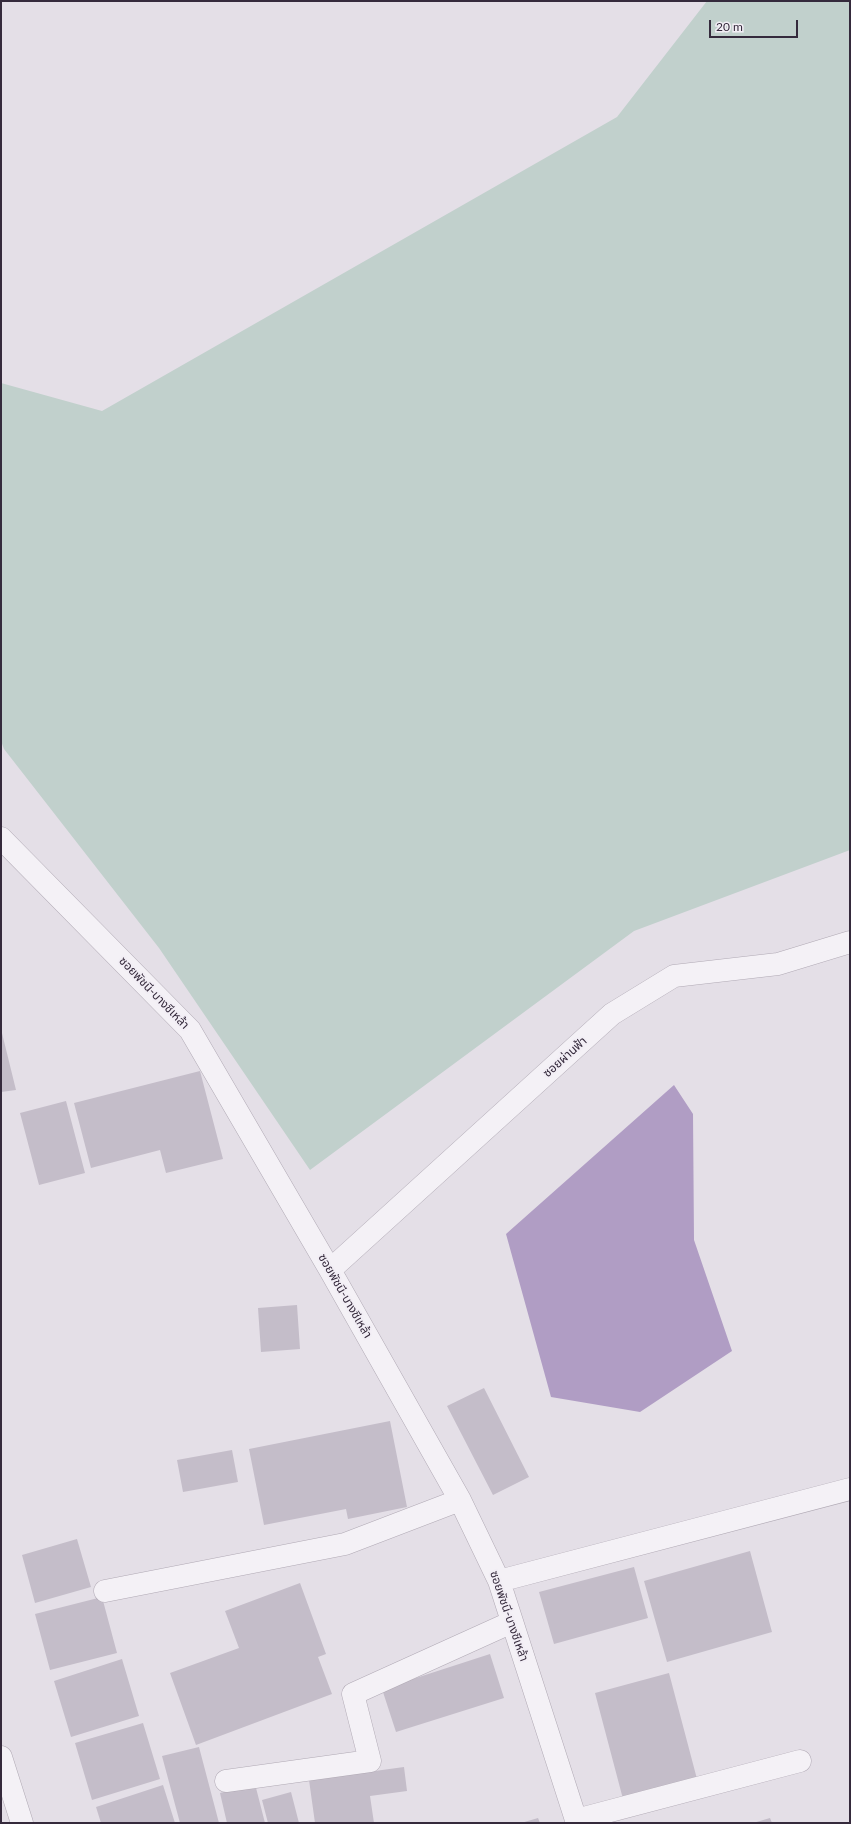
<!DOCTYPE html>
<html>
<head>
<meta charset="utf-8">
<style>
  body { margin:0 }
  #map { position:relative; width:851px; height:1824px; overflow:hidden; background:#e4dfe7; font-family:Lato,sans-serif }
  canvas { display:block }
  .frame { position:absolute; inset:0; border:2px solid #352a3c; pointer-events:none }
  .scale { position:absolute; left:709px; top:20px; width:89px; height:18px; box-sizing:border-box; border:2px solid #352a3c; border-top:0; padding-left:5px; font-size:12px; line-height:14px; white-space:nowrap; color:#352a3c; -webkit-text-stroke:3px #f2eef5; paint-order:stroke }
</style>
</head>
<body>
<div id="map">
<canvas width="851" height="1824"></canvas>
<div class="frame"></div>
<div class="scale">20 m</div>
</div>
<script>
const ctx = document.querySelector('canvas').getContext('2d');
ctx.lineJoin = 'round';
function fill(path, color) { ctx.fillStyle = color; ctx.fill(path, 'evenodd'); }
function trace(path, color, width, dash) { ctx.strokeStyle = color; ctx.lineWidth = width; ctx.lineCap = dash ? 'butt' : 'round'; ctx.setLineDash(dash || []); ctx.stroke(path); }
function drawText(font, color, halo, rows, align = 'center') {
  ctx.font = font + ' Lato,"Noto Sans Thai",sans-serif'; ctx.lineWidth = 4; ctx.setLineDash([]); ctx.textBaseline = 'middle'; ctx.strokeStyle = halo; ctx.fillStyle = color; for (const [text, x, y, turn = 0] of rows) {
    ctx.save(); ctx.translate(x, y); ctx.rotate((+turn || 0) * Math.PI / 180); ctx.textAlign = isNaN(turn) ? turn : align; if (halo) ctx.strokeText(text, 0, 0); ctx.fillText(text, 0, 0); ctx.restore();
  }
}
fill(new Path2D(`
  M707,1H850V850L634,931L310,1170L159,948L4,749L1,741V383L102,411L617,117Z`), '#c1d0cc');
fill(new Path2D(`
  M674,1085L693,1114L694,1240L732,1351L640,1412L551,1397L506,1234Z`), '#b09dc4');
fill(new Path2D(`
  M1,1029L16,1090L1,1092Z
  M200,1071L223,1159L166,1173L160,1150L91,1168L74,1103Z
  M66,1101L85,1173L39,1185L20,1113Z
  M297,1305L300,1349L261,1352L258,1308Z
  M484,1388L529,1477L493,1495L447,1406Z
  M390,1421L407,1507L348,1519L346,1509L264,1525L249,1449Z
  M232,1450L238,1482L183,1492L177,1460Z
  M77,1539L91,1587L35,1603L22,1555Z
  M750,1551L772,1632L667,1662L644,1581Z
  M634,1567L648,1618L554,1644L539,1592Z
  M300,1583L326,1654L318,1657L332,1694L196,1745L170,1673L239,1648L225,1611Z
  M102,1597L117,1653L50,1670L35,1614Z
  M490,1654L504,1698L396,1732L382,1689Z
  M122,1659L139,1716L71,1737L54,1681Z
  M669,1673L697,1779L623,1799L595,1693Z
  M143,1723L160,1779L92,1800L75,1743Z
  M199,1747L219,1823H180L162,1756Z
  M404,1767L407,1791L370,1796L374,1823H315L309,1780Z
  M255,1784L265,1823H227L220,1793Z
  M163,1785L175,1823H101L96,1807Z
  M291,1792L299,1823H268L262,1800Z
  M538,1818L540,1823H521Z
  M770,1818L772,1823H753Z`), '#c4bdc9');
const minor = new Path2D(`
  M1,838L190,1030L330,1270L460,1500L499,1581L577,1823
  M330,1270L612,1014L674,976L778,964L850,942
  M499,1581L850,1489
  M105,1591L345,1544L460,1500
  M1,1757L22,1823
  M226,1781L370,1761L353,1694L512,1622
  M576,1820L800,1761`);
trace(minor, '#b0a9b4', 23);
trace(minor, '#f4f1f6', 22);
drawText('12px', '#352a3c', '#f2eef5', [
  ["ซอยพัชนี-บางชีเหล้า",154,993,46],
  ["ซอยผ่านฟ้า",565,1057,-42],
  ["ซอยพัชนี-บางชีเหล้า",345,1296,60],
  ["ซอยพัชนี-บางชีเหล้า",509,1616,71]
]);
</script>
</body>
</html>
